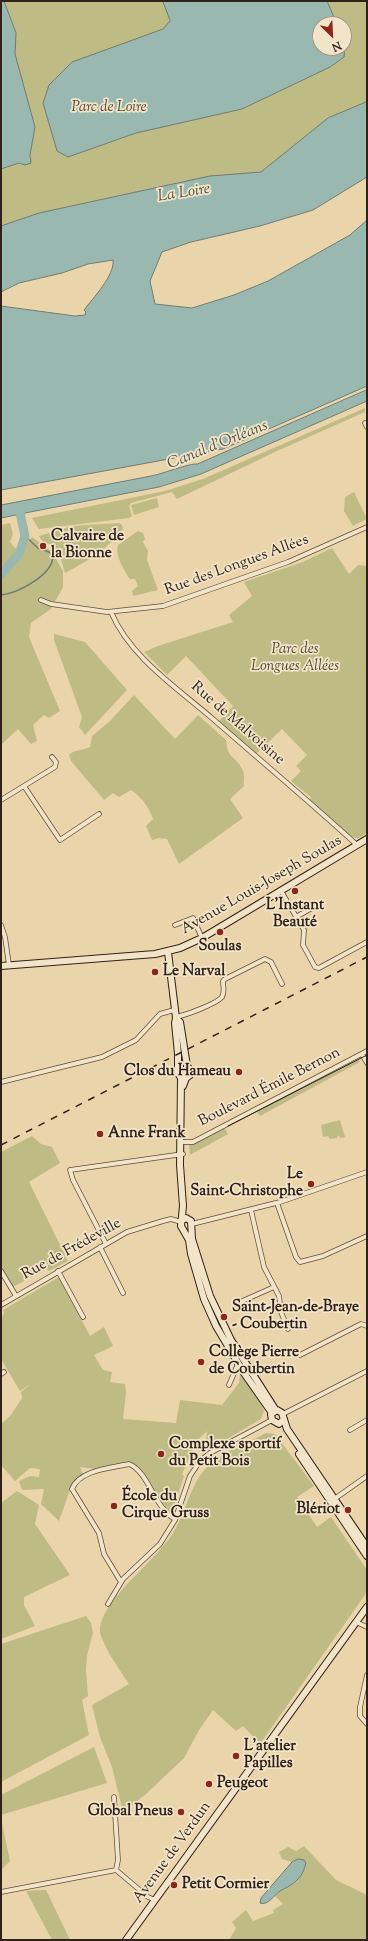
<!DOCTYPE html>
<html>
<head>
<meta charset="utf-8">
<style>
  body { margin:0 }
  #map { position:relative; width:368px; height:1941px; overflow:hidden; background:#ead5aa; font-family:"Sorts Mill Goudy",serif }
  canvas { display:block }
  .frame { position:absolute; inset:0; border:2px solid #30221a; pointer-events:none }
  .north { position:absolute; left:312px; top:16px; width:40px; height:40px; box-sizing:border-box; background:#f1e4c8; border:1px solid #a49682; border-radius:50%; rotate:156deg; font-size:11px; font-weight:700; line-height:16px; text-align:center; color:#30221a }
  .north::after { content:''; display:block; margin:auto; width:14px; height:18px; background:#8f2418; clip-path:polygon(50% 0,100% 100%,50% 72%,0 100%) }
</style>
</head>
<body>
<div id="map">
<canvas width="368" height="1941"></canvas>
<div class="frame"></div>
<div class="north">N</div>
</div>
<script>
const ctx = document.querySelector('canvas').getContext('2d');
ctx.lineJoin = 'round';
function fill(path, color) { ctx.fillStyle = color; ctx.fill(path, 'evenodd'); }
function trace(path, color, width, dash) { ctx.strokeStyle = color; ctx.lineWidth = width; ctx.lineCap = dash ? 'butt' : 'round'; ctx.setLineDash(dash || []); ctx.stroke(path); }
function drawText(font, color, halo, rows, align = 'center') {
  ctx.font = font + ' "Sorts Mill Goudy",serif'; ctx.lineWidth = 3.5; ctx.setLineDash([]); ctx.textBaseline = 'middle'; ctx.strokeStyle = halo; ctx.fillStyle = color; for (const [text, x, y, turn = 0] of rows) {
    ctx.save(); ctx.translate(x, y); ctx.rotate((+turn || 0) * Math.PI / 180); ctx.textAlign = isNaN(turn) ? turn : align; if (halo) ctx.strokeText(text, 0, 0); ctx.fillText(text, 0, 0); ctx.restore();
  }
}
fill(new Path2D(`
  M1,1H367V120L273,179L1,244ZM320,24H344V48H320Z
  M365,408V412L277,451L177,499L172,492L131,503L129,506L132,516L129,518L39,529L32,518L165,491L203,479Z
  M354,492L367,519L353,526L344,511L345,497Z
  M157,498L159,507L134,515L131,505Z
  M10,523L13,534L10,542L14,547L20,551L32,537L52,552L63,571V587L51,609L31,623L29,637L60,711L49,718L44,715L33,725L37,741L31,744L18,729L1,745V525Z
  M119,523L122,525L123,529C109,548 85,563 65,573C62,561 58,544 43,542L39,536L72,526Z
  M138,531L143,533L145,539L143,542L148,551L147,560L158,590L133,596L132,591L138,586L135,579H130C124,570 115,556 118,545Z
  M332,548L349,574L358,565L367,566V833C364,835 359,839 356,838C349,838 317,806 310,800L311,797L291,781L301,771L296,766L307,755L282,729L256,754L219,721L233,706L186,656L167,675L144,652L158,646L233,622L229,615L252,596L244,582L303,562Z
  M54,634L85,642L127,690L85,735L79,727L82,717L54,640Z
  M134,695L175,739L198,715L226,740C228,759 233,754 241,767C246,774 243,779 244,786L230,799L243,818L179,864L167,839L159,838L152,840L146,826L153,819C150,809 141,796 131,790L119,797L113,793L104,800L71,761L69,755C75,749 82,751 90,747L92,736L110,721Z
  M358,1059L360,1062L260,1116L256,1110L302,1089Z
  M340,1120L345,1137L340,1138L339,1135L337,1138L330,1139L328,1136L323,1137L321,1125Z
  M224,1127L228,1134L190,1155L189,1144Z
  M32,1136L41,1144L52,1147L60,1163L29,1182L68,1261L49,1271L47,1269L13,1287L1,1265V1152Z
  M59,1277L90,1336L104,1327L113,1346L94,1355L103,1370L112,1372L110,1382L125,1384L126,1393L123,1419L176,1423L180,1400L222,1405L239,1383L240,1375L252,1388L264,1410L261,1419L208,1450L206,1443L207,1431L196,1442L182,1474L184,1476L171,1515L135,1466L129,1463L95,1469L80,1467L83,1475L72,1484L59,1521L41,1504L44,1489L22,1490L19,1481L30,1476L39,1477L40,1469L30,1468L15,1481L1,1465V1424L11,1415L22,1398L21,1392L32,1383L20,1391L1,1359V1320L4,1313L3,1310Z
  M266,1433L275,1434L314,1486L297,1497L317,1527L331,1517L367,1570V1592L260,1744L243,1726L236,1731L213,1710L199,1730L184,1758L146,1794L123,1812L112,1767L100,1737L92,1705L129,1684C122,1673 98,1640 100,1628C103,1601 145,1569 162,1547C166,1543 170,1538 173,1533C187,1511 190,1482 210,1464C225,1451 248,1443 266,1433Z
  M17,1491L39,1505L35,1524L70,1575L24,1597V1605L35,1626L1,1639V1503Z
  M86,1616L91,1623L93,1633L87,1655L86,1670L88,1696L82,1700L89,1735L1,1782V1644Z
  M94,1747L107,1783L1,1815V1795Z
  M1,1818L10,1861L1,1870Z
  M304,1846L336,1880L367,1895V1940H229L236,1928L232,1922L246,1910L253,1921L274,1913L273,1910L283,1904L275,1896L279,1892L293,1884L299,1859L292,1862L282,1859L279,1852L288,1847L296,1851Z
  M46,1890L70,1940H52L26,1891Z`), '#bebb84');
const water = new Path2D(`
  M1,1H4L16,33L15,54L35,127L30,155L31,163L25,165L19,163L1,169Z
  M163,1H327L337,24H320V48H344V41L345,44L344,57L330,67L242,109L136,133L68,157L57,151L43,103L49,85L72,62L163,29L170,21Z
  M367,102V177L313,210L260,226L191,242L162,252L150,281L155,304L192,308L234,295L268,281L350,235L367,220V386L223,449L1,490V306L75,316L85,315L86,312L84,310C93,298 115,275 113,260L88,264L62,273L19,283L1,292V226L39,213L210,176L261,172L328,118Z
  M367,390V401L201,474L159,487L25,513L21,516L16,515L1,518V505L151,476C162,474 190,463 197,464Z
  M299,1859L304,1860L306,1863C304,1869 303,1874 298,1879C293,1885 287,1887 280,1891C274,1895 268,1906 260,1903L261,1898L292,1862Z`);
fill(water, '#99b8af');
trace(water, '#6f7c73', 1);
trace(new Path2D(`
  M1,595C18,593 53,575 53,556L49,552L38,548L25,536`), '#6f7c73', 1.5);
trace(new Path2D(`
  M1,575L20,552L25,536L19,508`), '#99b8af', 9);
const street = new Path2D(`
  M365,423L367,427
  M41,600L51,604L107,612L163,606L288,562L367,527
  M111,612C130,657 177,688 213,719C261,761 310,802 357,845
  M24,786L60,840L99,814
  M1,800L55,767L56,762L52,757
  M281,891L304,930L303,945L315,967L319,968L367,942
  M296,917L317,905
  M1,925L5,937L9,965
  M175,925L193,918L202,938
  M176,1017C186,1015 216,1004 222,997C225,992 223,987 223,981L225,979L265,959L271,962L282,984
  M362,1054L367,1063
  M1,1082L102,1057L136,1040L160,1014L174,1010
  M181,1142H193L367,1051
  M277,1203L296,1257L300,1262L323,1256L367,1236
  M251,1210L264,1267L279,1296L281,1312L288,1329
  M192,1224L280,1202L367,1172
  M106,1244L73,1180L70,1170L183,1154
  M100,1247L123,1293
  M1,1271L16,1296
  M58,1271L83,1317
  M238,1303L274,1287
  M1,1305L127,1232L163,1221L171,1219L181,1222
  M300,1355L361,1324L367,1326
  M1,1374L4,1372
  M229,1385L238,1364
  M283,1414L367,1371
  M350,1430L367,1420
  M333,1500L367,1476
  M121,1582L104,1554L99,1533L72,1489C79,1470 111,1468 129,1464C149,1472 154,1508 175,1519
  M108,1604L123,1579L160,1544L175,1520L190,1476L200,1461L210,1453L272,1420
  M356,1622L367,1627
  M367,1675L360,1707V1716L367,1724
  M114,1797L118,1860L116,1870L148,1897L155,1900
  M1,1892L116,1870`);
const secondary = new Path2D(`
  M168,952L176,1018L175,1023L178,1054V1073L181,1078L180,1165L183,1206L181,1226L189,1240L191,1254L204,1299L216,1326L244,1373L272,1413
  M1,966L155,954L180,948L202,938L367,839
  M176,1018L180,1022L187,1066L191,1071L190,1075L186,1078L183,1086
  M182,1220L186,1218L191,1221L192,1239L210,1296L231,1340L275,1409
  M283,1420L279,1424L272,1420L271,1414L277,1410L282,1413L287,1429L367,1547
  M299,1454L367,1556
  M126,1940L367,1607`);
trace(street, '#5e4f3e', 5.5);
trace(secondary, '#30221a', 8);
trace(street, '#f1e4c8', 4);
trace(secondary, '#f1e4c8', 6);
trace(new Path2D(`
  M228,1126L367,1055`), '#30221a', 1);
trace(new Path2D(`
  M1,1145L367,957`), '#30221a', 1.5, [7, 7]);
for (const [x, y, r, color] of [
  [43,546,4,"#8f2418"],
  [295,891,4,"#8f2418"],
  [220,932,4,"#8f2418"],
  [155,972,4,"#8f2418"],
  [239,1072,4,"#8f2418"],
  [100,1134,4,"#8f2418"],
  [311,1184,4,"#8f2418"],
  [224,1317,4,"#8f2418"],
  [201,1362,4,"#8f2418"],
  [161,1454,4,"#8f2418"],
  [114,1506,4,"#8f2418"],
  [348,1510,4,"#8f2418"],
  [236,1756,4,"#8f2418"],
  [209,1784,4,"#8f2418"],
  [181,1812,4,"#8f2418"],
  [174,1885,4,"#8f2418"]
]) { const dot = new Path2D(); dot.arc(x, y, r, 0, 2 * Math.PI); ctx.fillStyle = color; ctx.fill(dot); trace(dot, '#f1e4c8', 1.5); }
drawText('italic 15px', '#544834', '#f1e4c8', [
  ["Parc de Loire",109,108],
  ["Parc des",295,650],
  ["Longues Allées",295,667]
]);
drawText('bold 15px', '#30221a', '#f1e4c8', [
  ["Calvaire de",51,537],
  ["la Bionne",51,554],
  ["L'Instant",295,906,"center"],
  ["Beauté",295,923,"center"],
  ["Soulas",220,947,"center"],
  ["Le Narval",163,972],
  ["Clos du Hameau",231,1072,"right"],
  ["Anne Frank",108,1134],
  ["Le",303,1175,"right"],
  ["Saint-Christophe",303,1192,"right"],
  ["Saint-Jean-de-Braye",232,1308],
  ["- Coubertin",232,1325],
  ["Collège Pierre",209,1353],
  ["de Coubertin",209,1370],
  ["Complexe sportif",169,1445],
  ["du Petit Bois",169,1462],
  ["École du",122,1497],
  ["Cirque Gruss",122,1514],
  ["Blériot",340,1510,"right"],
  ["L'atelier",244,1747],
  ["Papilles",244,1764],
  ["Peugeot",217,1784],
  ["Global Pneus",173,1812,"right"],
  ["Petit Cormier",182,1885]
], 'left');
drawText('15px', '#30221a', '#f1e4c8', [
  ["Rue des Longues Allées",237,566,-20],
  ["Rue de Malvoisine",237,724,41],
  ["Avenue Louis-Joseph Soulas",262,886,-30],
  ["Boulevard Émile Bernon",270,1088,-27],
  ["Rue de Frédeville",72,1250,-29],
  ["Avenue de Verdun",173,1853,-54]
]);
drawText('italic 16px', '#504f47', '#f1e4c8', [
  ["La Loire",184,194,-9],
  ["Canal d'Orléans",218,446,-22]
]);
</script>
</body>
</html>
